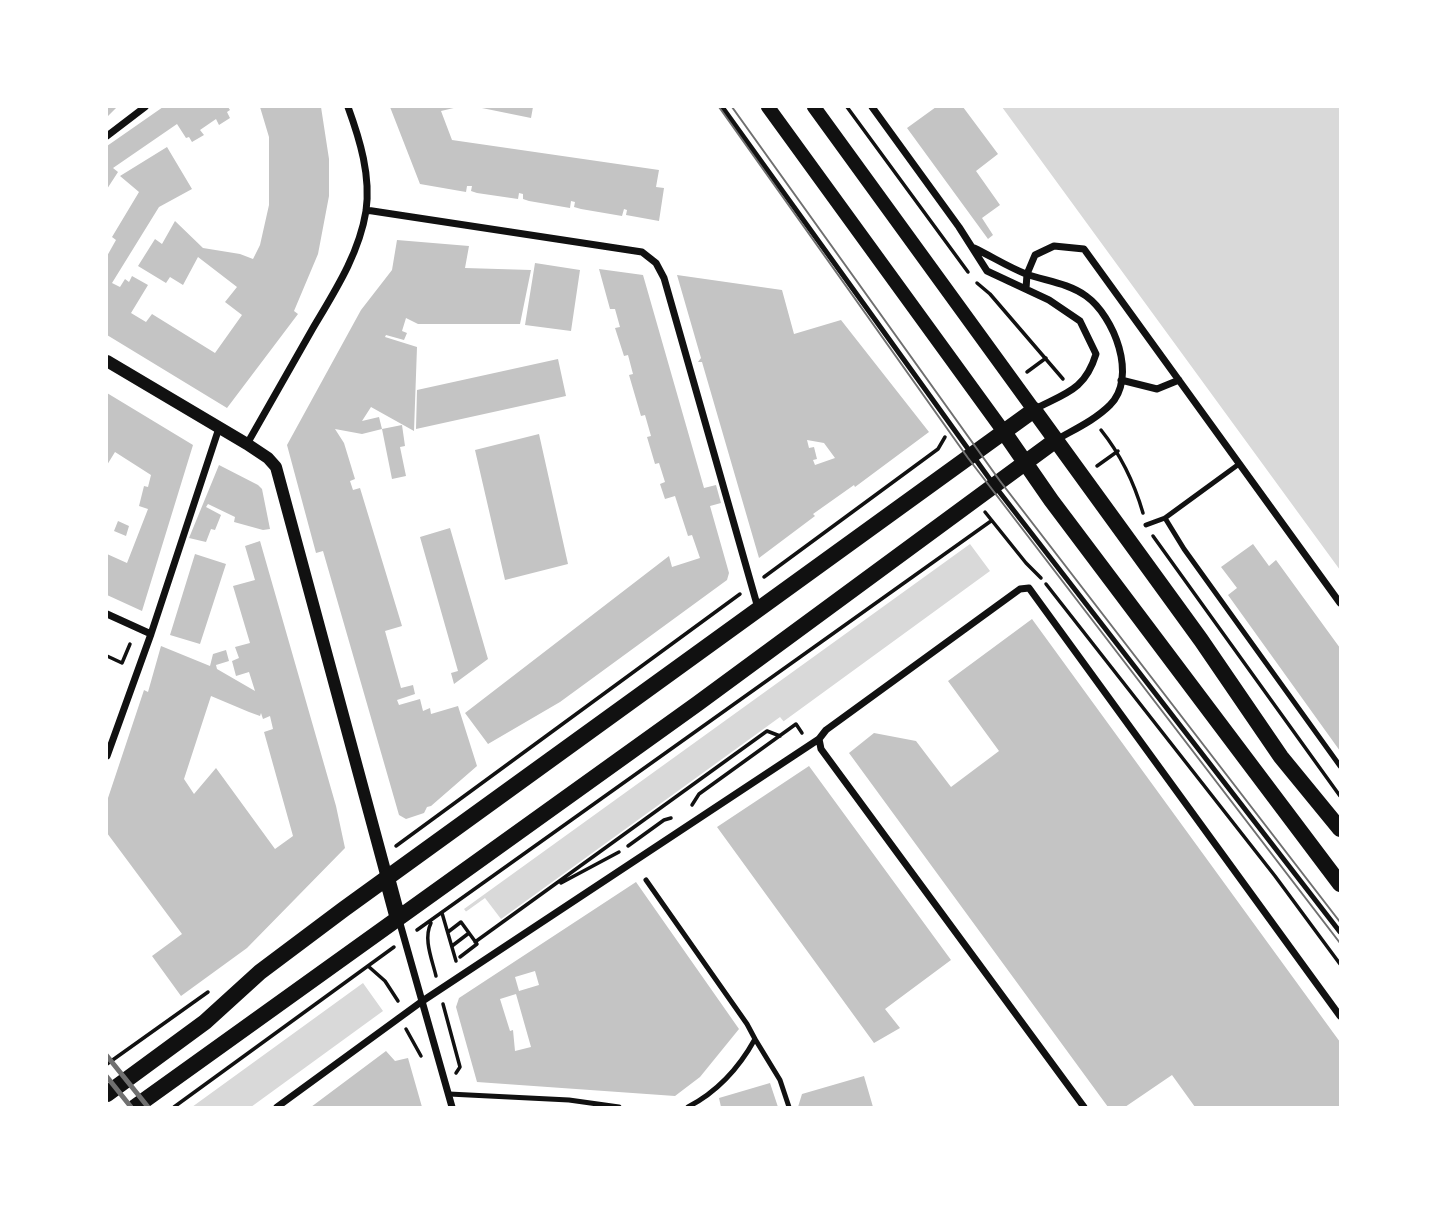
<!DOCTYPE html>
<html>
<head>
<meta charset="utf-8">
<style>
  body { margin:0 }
  #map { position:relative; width:1447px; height:1214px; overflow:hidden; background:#fff; font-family:"Noto Sans",sans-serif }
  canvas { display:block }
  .frame { position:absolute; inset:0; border:108px solid #fff; pointer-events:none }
</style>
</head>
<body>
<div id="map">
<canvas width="1447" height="1214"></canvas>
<div class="frame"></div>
</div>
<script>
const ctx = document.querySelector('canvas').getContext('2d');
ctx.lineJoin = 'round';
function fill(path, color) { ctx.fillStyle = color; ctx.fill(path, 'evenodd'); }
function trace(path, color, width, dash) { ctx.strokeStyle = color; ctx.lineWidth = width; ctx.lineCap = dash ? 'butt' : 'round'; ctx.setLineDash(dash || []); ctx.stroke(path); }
fill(new Path2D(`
  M1002,107H1340V570Z
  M970,544L990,571L486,938L464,909Z
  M363,983L383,1011L251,1107H192Z`), '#d9d9d9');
fill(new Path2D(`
  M780,717L785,723L547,898L506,925L507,927L488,941L482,939L464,913L485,898L501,919Z`), '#fff');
fill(new Path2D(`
  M107,107H117L107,117Z
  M163,107H228L230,110L227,112L230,118L219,125L216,119L200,130L204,135L192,142L189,137L186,138L177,124L113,168L118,172L107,189V146Z
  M260,107H321L329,159V196L318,254L294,311L298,314L227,408L107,335V256L116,240L112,237L139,192L120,176L167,147L192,189L159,207L112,283L120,287L125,279L129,282L132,276L148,285L131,313L146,322L152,314L215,353L242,315L225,302L237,287L198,257L183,285L170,277L166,283L138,266L155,239L162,244L175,221L203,248L240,254L253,259L260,245L269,205V137Z
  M390,107H458L441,111L452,140L659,170L656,187L664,188L659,221L626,215L627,210L624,209L622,216L581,209L574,207L575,202L571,201L570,208L529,201L523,199V194L519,193L518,199L477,193L471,191L472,186H467L466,192L420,184Z
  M477,107H533L531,118Z
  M936,107H963L998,154L976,171L1000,205L982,218L993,235L988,239L907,128Z
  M397,240L469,246L465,268L531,270L520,324H418L406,318L402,331L407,333L404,340L386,335L385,337L417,347L414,431L371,407L362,421L379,417L382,429L362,434L335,429L344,443L355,479L350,481L353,490L360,488L402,626L385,631L401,688L413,685L415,694L397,700L399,705L420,699L423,711L430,708L431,714L458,706L477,766L431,806L427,807L424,813L406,819L399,815L323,551L316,553L287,445L361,310L392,270Z
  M535,263L580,270L571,331L525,325Z
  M599,269L643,275L704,488L716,485L721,503L710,506L729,573L727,580L560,702L488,744L465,713L669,556L672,567L700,558L692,535L688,536L675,496L665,499L660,484L665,482L659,463L655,464L647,437L651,436L645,415L641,416L629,375L633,374L628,355L624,356L615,328L620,327L615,309H610Z
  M677,275L782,290L794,334L841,320L929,432L855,487L854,485L813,514L815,516L759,558L702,362H698L701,358ZM807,440L824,443L835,458L815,465L813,460L817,459L814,447L809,448Z
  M558,359L566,396L416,429L417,390Z
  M107,393L193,445L142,611L107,595V554L127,563L148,509L139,506L144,486L148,487L151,475L115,452L107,465Z
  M402,425L405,446L400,447L406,476L392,479L382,429Z
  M539,434L568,564L505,580L475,450Z
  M219,465L258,485L262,489L270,529L263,530L234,522L235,517L208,504L206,507L221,515L215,530L211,529L206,542L189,538Z
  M118,521L129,526L126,536L114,531Z
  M450,528L488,659L454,684L451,673L458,671L420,537Z
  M260,541L336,806L345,848L247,948L181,996L152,956L182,934L107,833V801L144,690L148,692L161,646L210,666L213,654L226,650L229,661L216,665L217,669L255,691L249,672L236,676L232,661L239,658L235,647L250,643L233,586L255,580L245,546ZM211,696L249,712L260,716L261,713L263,719L270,716L273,729L264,732L293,836L275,849L216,768L194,794L184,779Z
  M1253,544L1269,566L1276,560L1340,648V751L1228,595L1237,588L1221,567Z
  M195,554L226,564L200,644L170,635Z
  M1032,619L1340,1042V1107H1195L1172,1075L1125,1107H1108L849,753L874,733L916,741L951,787L999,751L948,681Z
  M809,766L951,960L885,1009L900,1028L874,1043L717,827Z
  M636,882L739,1029L700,1077L675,1096L477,1082L456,1007L459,998ZM535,971L539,985L519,991L515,977ZM516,994L531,1047L515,1051L513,1030L510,1031L500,999Z
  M386,1051L395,1061L408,1058L422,1107H311Z
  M864,1076L873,1107H798L802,1094Z
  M770,1083L778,1107H721L719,1098Z`), '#c4c4c4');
trace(new Path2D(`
  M847,107L968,272
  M977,283L990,294L1063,379
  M1027,372L1046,358
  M1101,430C1121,455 1134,482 1143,513
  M1097,466L1118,451
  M985,512L1026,563L1041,578
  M1153,536L1340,796
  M764,577L938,449L945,437
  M1046,584L1275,876L1340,964
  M107,656L122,663L130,644
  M692,805L699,794L796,724L802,733
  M396,846L740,594
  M628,846L664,820L671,818
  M561,883L619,852
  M442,913L456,961
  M431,923C423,939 432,959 436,976
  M417,930L991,521
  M448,932L461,922L477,944L460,957
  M475,942L767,731L780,736
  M452,946L469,933
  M368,966L385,981L398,1001
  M443,1004L460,1067L456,1073
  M406,1029L421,1056
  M107,1064L208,992
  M174,1107L394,947`), '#111', 3.5);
trace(new Path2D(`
  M722,107L994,485L1340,932
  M1165,518L1184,549L1340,766
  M1146,525L1165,518L1239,464
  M646,880L747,1024L755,1039C739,1068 717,1092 688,1107
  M755,1039L780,1080L789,1107
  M449,1094L569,1100L619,1107`), '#111', 5);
trace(new Path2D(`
  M872,107L959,227L987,271L1049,300L1080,321L1096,354C1085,390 1066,393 1035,409
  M107,136L145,107
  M366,210L642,252L656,263L664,278L758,608
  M974,248C991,256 1008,267 1026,274C1046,281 1068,283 1086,296C1114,316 1138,377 1110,405C1095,420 1075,429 1056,440
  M1026,289L1027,274L1035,255L1054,246L1084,249L1340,603
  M1121,380L1157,389L1179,380
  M247,444C269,405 291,366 313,328C335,291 359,254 366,211C371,176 360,140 348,107
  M107,614L151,634
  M819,739L821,749L1084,1107
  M107,756L151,634L219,428
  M399,920L452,1107
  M277,1107L421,1002L819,739L826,730L1020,589L1029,588L1340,1016`), '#111', 7);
trace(new Path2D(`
  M107,361L247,444L268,458L276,467L387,878`), '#111', 12);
trace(new Path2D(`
  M768,107L1004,432
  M814,107L1034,410`), '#111', 14);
trace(new Path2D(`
  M1004,432L1051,500L1340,884
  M387,878L398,919
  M107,1094L205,1022L260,972L344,909L1034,410L1201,640L1281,757L1340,829
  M135,1107L697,704L1056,440`), '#111', 16);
trace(new Path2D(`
  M719,107L968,458L1340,943
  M732,107L1000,481L1340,922`), '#707070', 2);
trace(new Path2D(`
  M107,1056L148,1107
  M107,1077L131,1107`), '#707070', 5);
</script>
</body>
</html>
